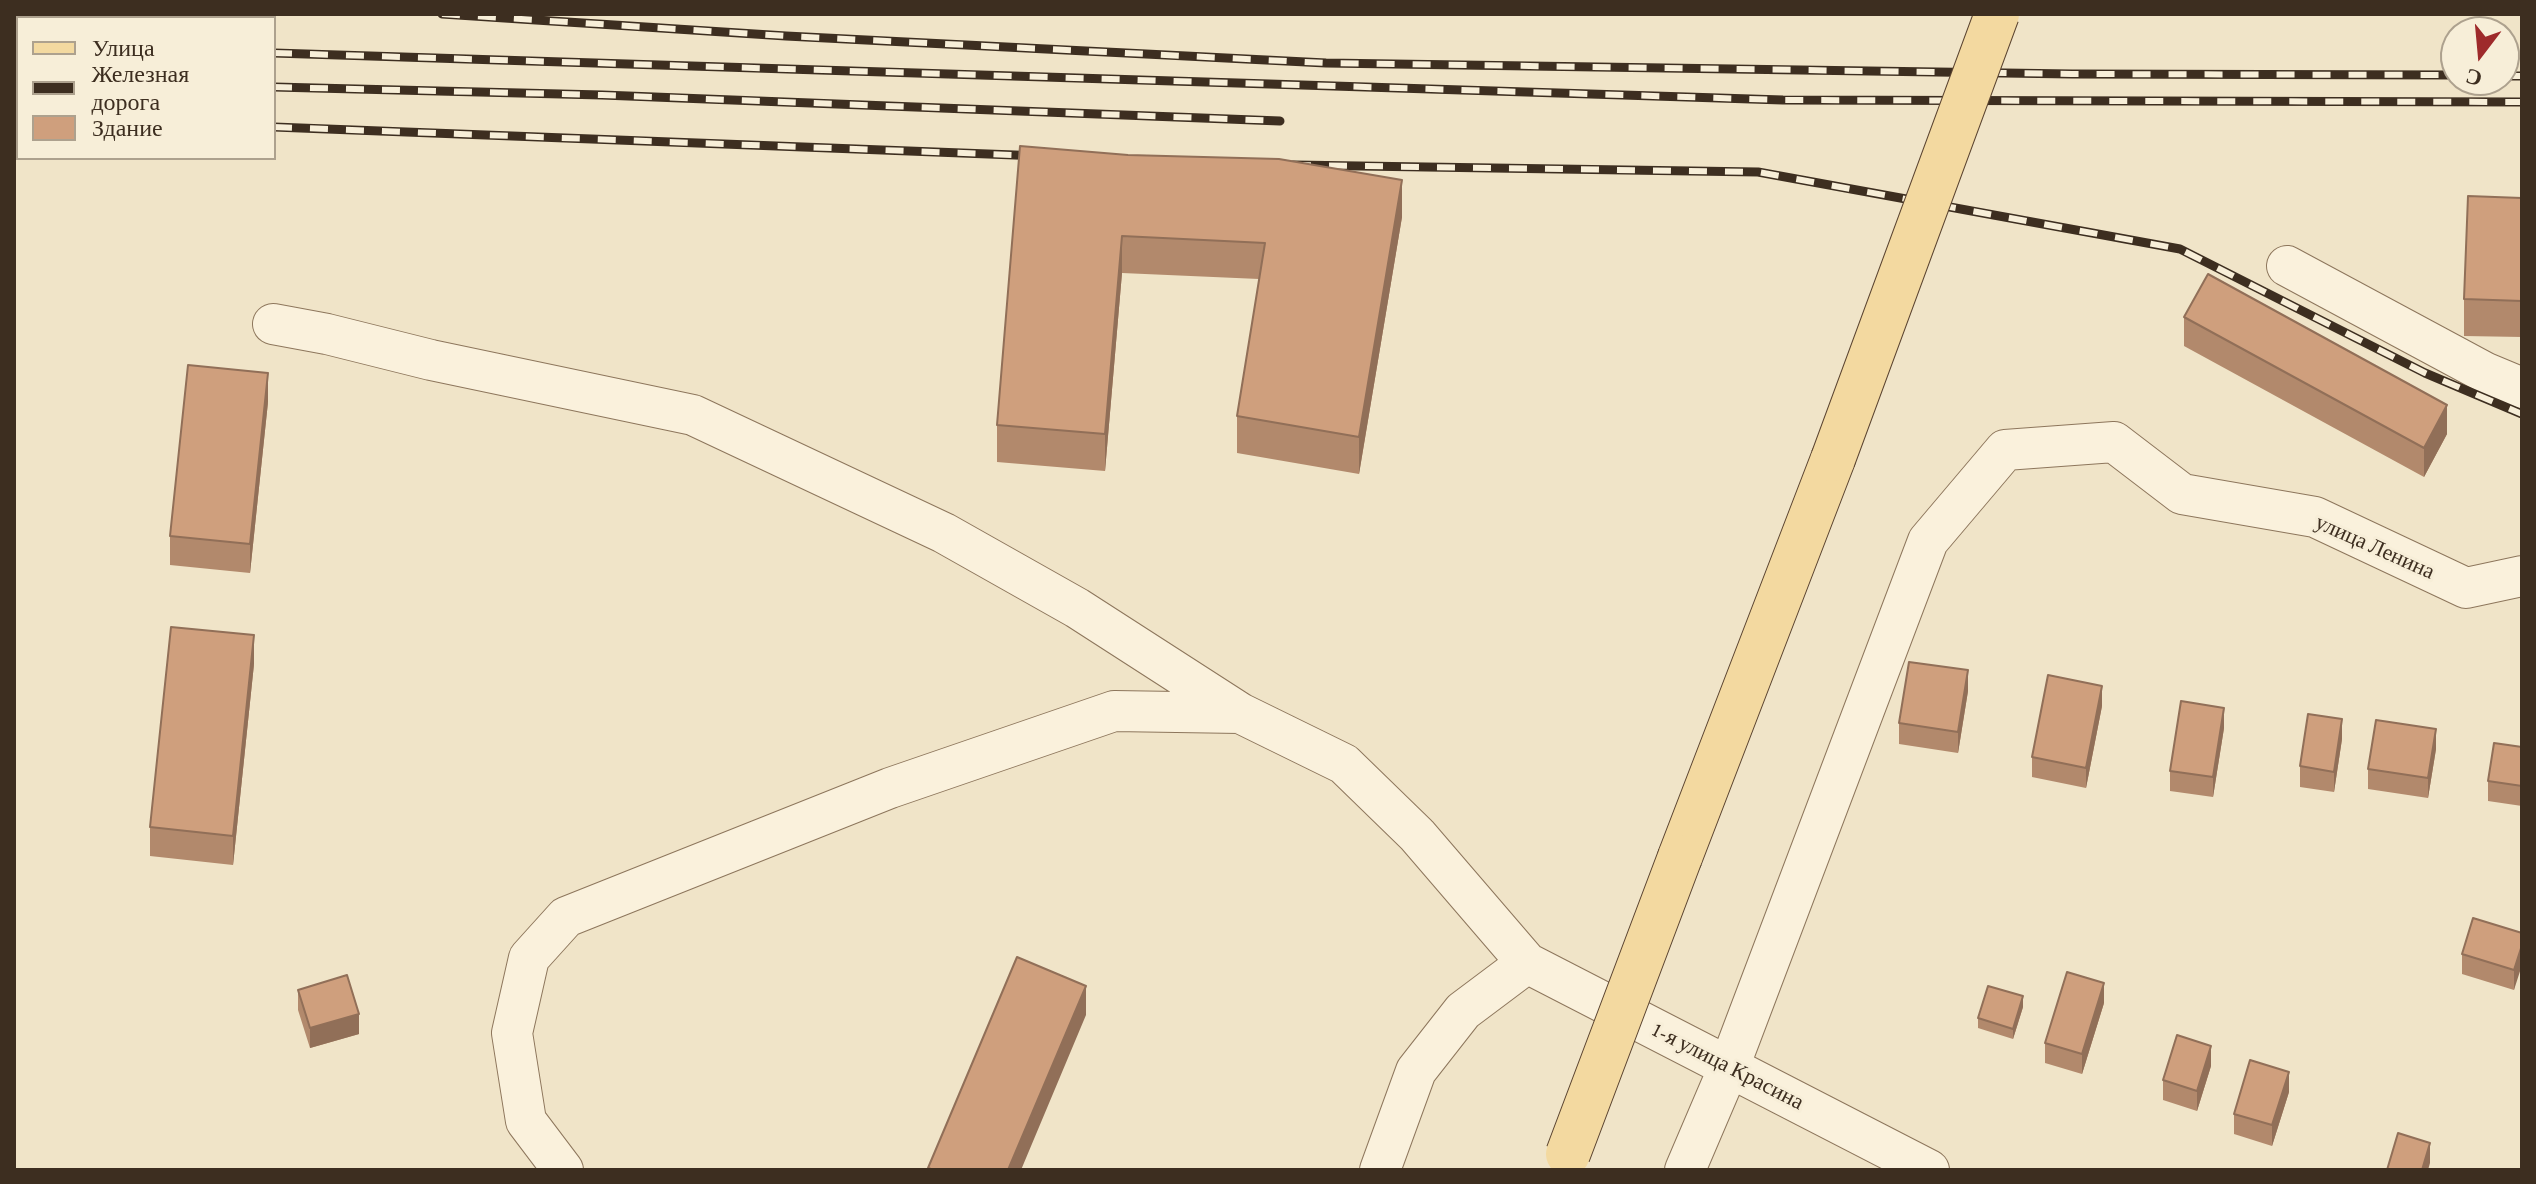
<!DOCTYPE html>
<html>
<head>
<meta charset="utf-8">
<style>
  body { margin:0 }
  #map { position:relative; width:2536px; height:1184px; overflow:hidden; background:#f0e4c8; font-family:"Crimson Pro",serif }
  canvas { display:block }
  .frame { position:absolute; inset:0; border:16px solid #3d2e20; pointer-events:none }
  .legend { position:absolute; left:16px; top:16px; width:260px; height:144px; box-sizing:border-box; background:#f7eed8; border:2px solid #ada18e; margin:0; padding:10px 14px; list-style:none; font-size:24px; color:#3d2e20 }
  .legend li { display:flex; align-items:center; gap:16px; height:40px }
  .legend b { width:40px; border:2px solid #ada18e }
  .north { position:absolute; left:2440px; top:16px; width:80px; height:80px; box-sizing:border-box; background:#f7eed8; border:2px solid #ada18e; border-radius:50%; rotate:196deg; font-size:22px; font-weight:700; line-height:32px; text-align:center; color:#3d2e20 }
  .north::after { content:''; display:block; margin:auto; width:28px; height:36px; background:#9e2a2b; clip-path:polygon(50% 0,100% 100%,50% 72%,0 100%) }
</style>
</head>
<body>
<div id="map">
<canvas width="2536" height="1184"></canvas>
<div class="frame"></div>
<ul class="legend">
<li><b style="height:10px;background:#f3d9a0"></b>Улица</li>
<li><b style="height:10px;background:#3d2e20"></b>Железная дорога</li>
<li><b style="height:22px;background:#cf9f7d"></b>Здание</li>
</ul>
<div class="north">С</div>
</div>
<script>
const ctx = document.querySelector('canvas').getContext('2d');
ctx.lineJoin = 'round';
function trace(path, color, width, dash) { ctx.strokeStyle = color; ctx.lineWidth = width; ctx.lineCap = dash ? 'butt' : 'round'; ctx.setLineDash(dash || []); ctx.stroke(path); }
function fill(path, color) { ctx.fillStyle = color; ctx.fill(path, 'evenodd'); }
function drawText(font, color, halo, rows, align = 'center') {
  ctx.font = font + ' "Crimson Pro",serif'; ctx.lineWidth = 6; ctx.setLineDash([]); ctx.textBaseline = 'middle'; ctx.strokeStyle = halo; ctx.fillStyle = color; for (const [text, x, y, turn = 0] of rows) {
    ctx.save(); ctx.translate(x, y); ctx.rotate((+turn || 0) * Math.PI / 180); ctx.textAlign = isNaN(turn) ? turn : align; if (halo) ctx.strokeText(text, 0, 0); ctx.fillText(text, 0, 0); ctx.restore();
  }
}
const minor = new Path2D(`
  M2287,266L2486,373L2522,388
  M273,324L327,334L431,360L693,415L944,533L1077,608L1240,713
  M563,1170L526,1121L512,1033L529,958L566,917L890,788L1114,711L1240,713L1344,764L1417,835L1527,963L1929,1170
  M1380,1170L1416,1071L1463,1011L1527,963
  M1685,1170L1729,1067L1928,541L2005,450L2114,442L2182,494L2315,517L2466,588L2522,576`);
const major = new Path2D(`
  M1680,857L1833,459`);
trace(minor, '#8d765c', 42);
trace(major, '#5b4430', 46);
trace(minor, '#faf1dc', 40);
trace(major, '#f3d9a0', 44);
const rail = new Path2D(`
  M442,14L786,36L1326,63L2072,74L2456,75
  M14,45H18
  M274,53L1783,100L2522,102
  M2504,76H2522
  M14,81H18
  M274,87L602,95L1280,121
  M14,117H18
  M274,127L1041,156
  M1293,165L1758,172L2180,249L2425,373L2522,414`);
trace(rail, '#3d2e20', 9);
trace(rail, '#f7eed8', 6, [18]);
const majorBridge = new Path2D(`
  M1833,459L1997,14
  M1568,1154L1680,857`);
trace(majorBridge, '#5b4430', 46, []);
trace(majorBridge, '#f3d9a0', 44);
fill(new Path2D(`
  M1020,146L1402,217L1359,474L1237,453V416L1259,279L1122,273L1105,471L997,462V425Z
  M2522,198V337L2464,336V299Z
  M2184,317L2447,434L2424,477L2184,346Z
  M268,402L250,573L170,565V536Z
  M254,664L233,865L150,856V827Z
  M1968,691L1958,753L1899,744V723Z
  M2102,706L2086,788L2032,777V757Z
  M2224,728L2213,797L2170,791V771Z
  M2342,739L2334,792L2300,787V766Z
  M2522,747V806L2488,801V781Z
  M2436,749L2428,798L2368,789V769Z
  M2522,933L2514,990L2462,974V954Z
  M298,990L359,1034L310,1048L298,1010Z
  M2104,1003L2082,1074L2045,1063V1043Z
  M2023,1007L2013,1039L1978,1028V1018Z
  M2211,1066L2197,1111L2163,1100V1080Z
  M2289,1092L2272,1146L2234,1134V1114Z`), '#b2896c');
fill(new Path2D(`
  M1402,180V217L1359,474V437Z
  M1122,236V273L1105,471V434Z
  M268,373V402L250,573V544Z
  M2447,405V434L2424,477V448Z
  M254,635V664L233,865V836Z
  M1968,670V691L1958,753V732Z
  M2102,686V706L2086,788V768Z
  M2224,708V728L2213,797V777Z
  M2342,719V739L2334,792V772Z
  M2436,729V749L2428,798V778Z
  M2522,945V965L2514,990V970Z
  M2104,983V1003L2082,1074V1054Z
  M1086,986V1015L1021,1170H1008Z
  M2023,996V1007L2013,1039V1029Z
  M359,1014V1034L310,1048V1028Z
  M2211,1046V1066L2197,1111V1091Z
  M2289,1072V1092L2272,1146V1125Z
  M2430,1143V1163L2428,1170H2422Z`), '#916f58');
const building = new Path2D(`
  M1020,146L1128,155L1279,159L1402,180L1359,437L1237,416L1265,243L1122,236L1105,434L997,425Z
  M2468,196L2522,198V301L2464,299Z
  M2208,274L2447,405L2424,448L2184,317Z
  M188,365L268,373L250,544L170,536Z
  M171,627L254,635L233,836L150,827Z
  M1909,662L1968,670L1958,732L1899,723Z
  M2048,675L2102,686L2086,768L2032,757Z
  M2181,701L2224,708L2213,777L2170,771Z
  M2308,714L2342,719L2334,772L2300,766Z
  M2376,720L2436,729L2428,778L2368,769Z
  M2494,743L2522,747V786L2488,781Z
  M2473,918L2522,933V945L2514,970L2462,954Z
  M1017,957L1086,986L1008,1170H934L928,1168Z
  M2067,972L2104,983L2082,1054L2045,1043Z
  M347,975L359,1014L310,1028L298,990Z
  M1988,986L2023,996L2013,1029L1978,1018Z
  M2177,1035L2211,1046L2197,1091L2163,1080Z
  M2250,1060L2289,1072L2272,1125L2234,1114Z
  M2398,1133L2430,1143L2422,1170H2387Z`);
fill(building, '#cf9f7d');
trace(building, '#916f58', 2);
drawText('22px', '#3d2e20', '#f7eed8', [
  ["улица Ленина",2375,547,24],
  ["1-я улица Красина",1728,1066,27]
]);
</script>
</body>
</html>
